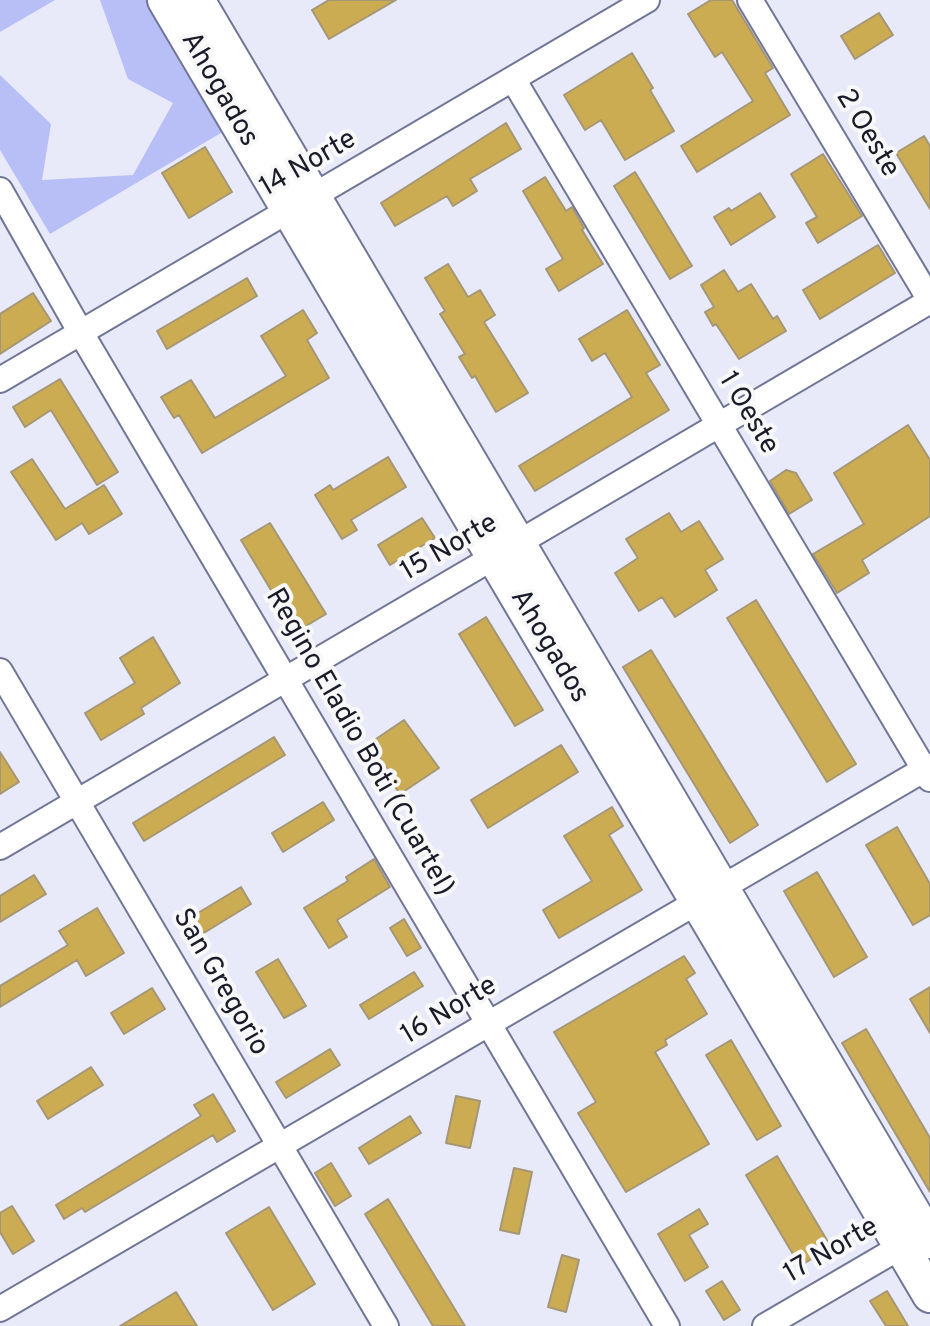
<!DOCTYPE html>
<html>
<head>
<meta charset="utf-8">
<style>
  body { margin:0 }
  canvas { display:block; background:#e8eaf9 }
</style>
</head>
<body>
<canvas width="930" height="1326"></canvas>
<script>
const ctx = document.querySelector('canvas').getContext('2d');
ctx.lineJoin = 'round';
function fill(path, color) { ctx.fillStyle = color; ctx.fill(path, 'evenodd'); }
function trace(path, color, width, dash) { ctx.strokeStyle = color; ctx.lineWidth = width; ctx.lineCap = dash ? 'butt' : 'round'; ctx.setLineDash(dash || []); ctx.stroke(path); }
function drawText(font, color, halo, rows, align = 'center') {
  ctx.font = font + ' Overpass,sans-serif'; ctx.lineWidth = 8; ctx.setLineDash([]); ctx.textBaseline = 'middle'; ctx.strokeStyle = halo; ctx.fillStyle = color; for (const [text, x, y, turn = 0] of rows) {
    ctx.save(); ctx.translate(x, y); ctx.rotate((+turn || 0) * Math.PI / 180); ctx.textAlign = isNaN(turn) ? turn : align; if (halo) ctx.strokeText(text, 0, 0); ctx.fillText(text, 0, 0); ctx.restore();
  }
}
fill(new Path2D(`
  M0,0H55L0,32Z
  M100,0H149L226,130L50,234L0,150V75L51,124L42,180L133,175L173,103L128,79Z`), '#b7bff6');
const building = new Path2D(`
  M329,0H396L329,39L312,10Z
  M711,0H732L773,68L765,73L790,115L697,172L681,146L753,101L722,52L715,57L688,14Z
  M879,13L893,35L855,59L841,36Z
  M632,53L653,88L650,90L674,131L625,160L601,120L585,130L564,95Z
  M506,123L521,149L470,179L477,191L453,206L447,196L395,226L381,203Z
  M924,136L930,146V209L896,153Z
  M205,147L232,192L189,218L162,173Z
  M823,154L862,216L818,243L806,223L817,217L791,174Z
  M635,172L692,266L670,279L614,186Z
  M545,177L566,211L572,207L584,228L582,230L603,264L559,291L546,269L563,259L523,191Z
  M760,193L775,217L731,245L714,217L729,208L731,211Z
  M878,245L895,273L820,319L803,290Z
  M448,264L468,297L480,290L495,315L484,322L528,393L496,412L475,376L472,378L459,357L465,354L440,314L445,311L425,278Z
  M724,270L738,292L751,284L773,319L777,316L786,331L739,359L716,324L713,326L705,312L714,307L701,285Z
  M247,278L257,296L167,349L157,331Z
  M33,293L51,321L0,354V314Z
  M303,310L317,333L307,340L329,378L202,453L179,415L174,418L161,397L191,380L215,418L286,376L261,336Z
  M627,310L660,365L646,373L669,410L535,491L519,466L632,397L605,353L592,361L579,339Z
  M60,379L118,472L97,485L51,410L25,427L13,407Z
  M908,425L930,460V516L862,560L869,573L837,593L813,554L864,524L834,473Z
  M388,457L406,487L351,520L357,530L342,539L315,495L330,485L333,490Z
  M32,459L65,509L104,485L122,514L89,534L82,523L56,540L11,472Z
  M786,470L796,473L812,500L789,514L770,481Z
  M669,513L681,532L699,521L723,559L705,570L717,590L675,617L662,597L639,611L615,573L638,558L626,539Z
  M422,518L435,538L390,565L378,545Z
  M270,523L326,614L296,632L241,540Z
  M756,600L856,764L827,782L727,618Z
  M486,617L543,710L515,726L459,634Z
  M153,637L180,683L141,708L144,714L101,740L85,713L135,683L120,658Z
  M651,650L758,825L730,843L623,667Z
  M404,720L439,768L400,794L388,777L391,775L370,743Z
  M274,737L285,755L144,841L133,823Z
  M561,745L578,772L488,828L471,800Z
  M0,752L19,782L0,794Z
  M323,802L334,820L283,852L272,833Z
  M612,807L623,826L609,835L642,890L559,938L543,910L592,881L564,836Z
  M897,827L930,884V915L913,925L866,845Z
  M374,859L390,887L337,920L347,937L329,948L304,908L348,881L346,877Z
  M817,872L867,957L834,977L784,891Z
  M34,875L46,894L0,922V896Z
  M241,887L251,904L194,939L183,922Z
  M97,908L124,953L86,976L77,960L0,1007V986L68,945L59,931Z
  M404,919L421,948L407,956L390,928Z
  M684,956L695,973L686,979L707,1014L665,1040L667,1045L655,1052L709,1144L626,1192L578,1113L596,1102L554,1032Z
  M278,959L306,1006L284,1018L256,972Z
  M414,972L423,986L369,1019L360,1005Z
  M930,987V1033L910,999Z
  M152,988L165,1009L124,1034L111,1013Z
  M866,1029L930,1138V1192L842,1043Z
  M731,1040L781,1126L757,1140L706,1055Z
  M330,1049L340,1065L286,1098L276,1082Z
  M91,1067L103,1085L48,1119L37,1101Z
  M213,1094L235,1131L217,1142L213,1135L85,1212L82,1208L64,1219L56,1205L201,1116L194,1105Z
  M456,1096L480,1101L470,1148L446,1143Z
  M410,1116L421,1133L369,1164L359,1148Z
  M777,1156L831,1247L800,1266L746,1175Z
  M331,1163L351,1196L335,1206L315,1173Z
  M514,1168L532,1172L519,1234L500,1230Z
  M388,1199L465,1326H433L365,1214Z
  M12,1206L34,1241L13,1254L0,1232V1213Z
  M269,1207L315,1284L273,1310L226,1233Z
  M699,1209L708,1224L689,1235L708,1267L685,1281L658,1234Z
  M562,1255L579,1260L566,1312L548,1307Z
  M722,1281L740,1310L724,1320L706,1291Z
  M887,1291L908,1326H886L870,1301Z
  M176,1292L197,1326H120Z`);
fill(building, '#ccac53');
trace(building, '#a59776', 2);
const street = new Path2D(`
  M750,0L930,300
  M513,79L930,779
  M0,190L81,333L667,1326
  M0,380L647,0
  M0,671L386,1326
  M0,847L930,301
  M0,1309L930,766
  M765,1326L914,1239`);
const secondary = new Path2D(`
  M165,0L930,1295
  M197,0L930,1241`);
trace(street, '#717696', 28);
trace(secondary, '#717696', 38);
trace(street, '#fff', 24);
trace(secondary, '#fff', 34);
drawText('28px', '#1a1b28', '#f8f8f8', [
  ["Ahogados",218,90,60],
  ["2 Oeste",866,134,59],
  ["14 Norte",309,165,-30],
  ["1 Oeste",747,414,59],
  ["15 Norte",450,549,-30],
  ["Ahogados",548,647,59],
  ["Regino Eladio Boti (Cuartel)",358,743,60],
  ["San Gregorio",219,983,60],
  ["16 Norte",450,1012,-31],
  ["17 Norte",832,1252,-30]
]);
</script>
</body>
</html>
